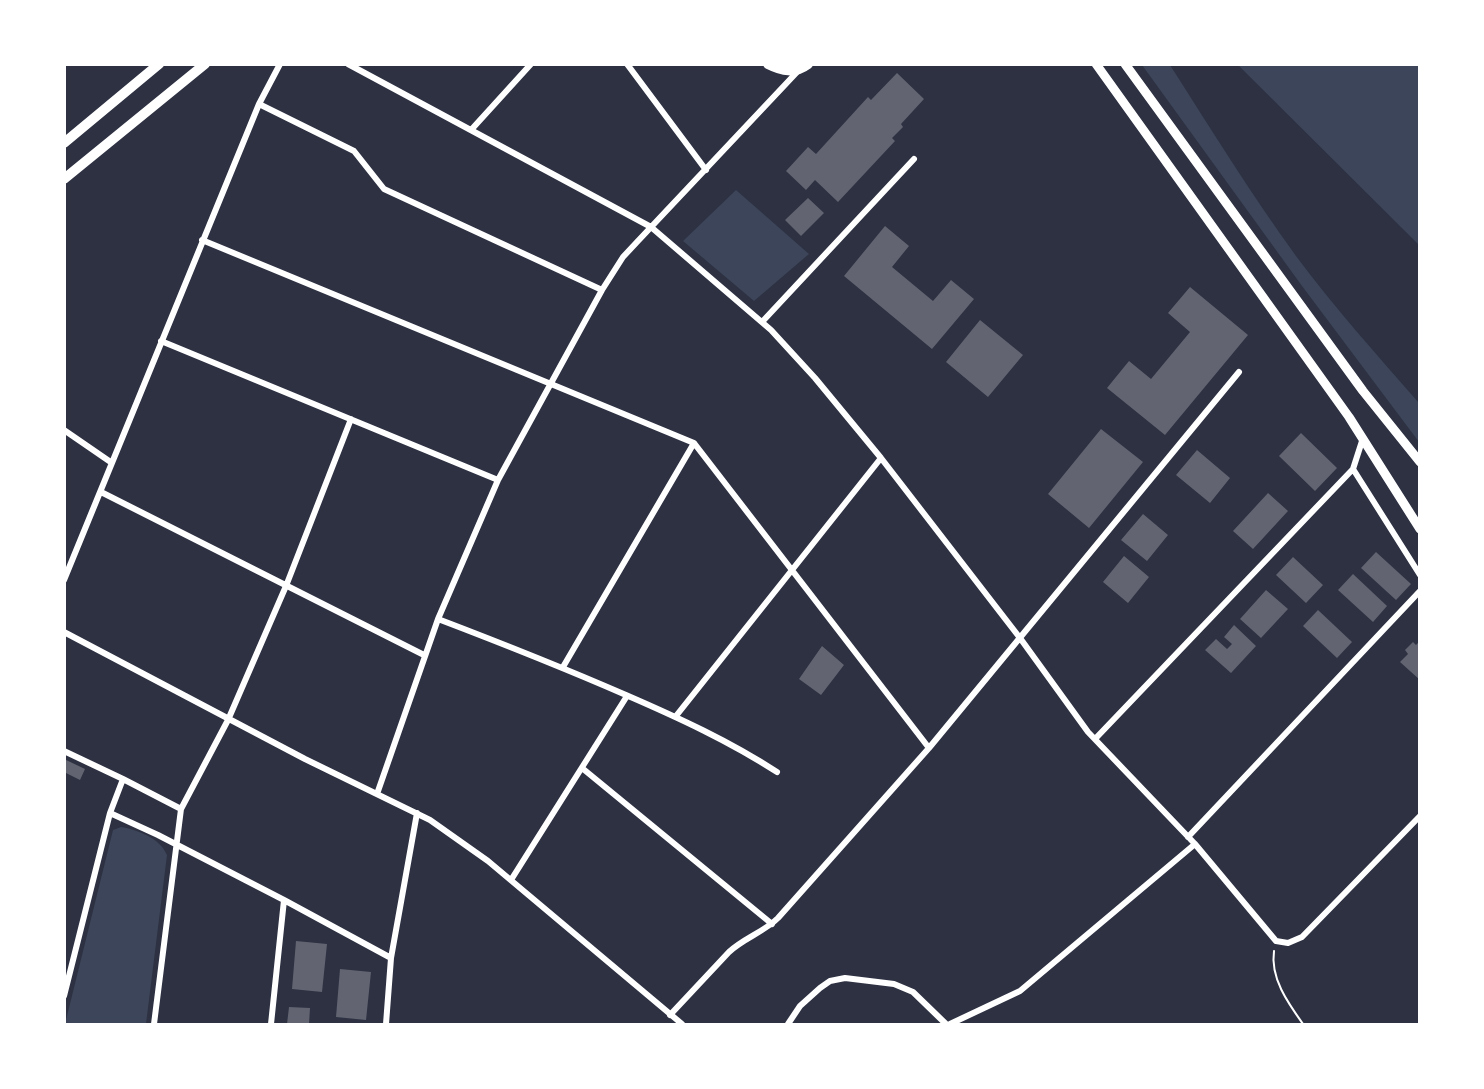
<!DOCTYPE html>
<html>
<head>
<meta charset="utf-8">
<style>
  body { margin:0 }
  #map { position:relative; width:1484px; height:1089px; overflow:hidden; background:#2d3142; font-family:"IBM Plex Serif",serif }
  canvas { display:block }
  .frame { position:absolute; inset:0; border:66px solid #fff; pointer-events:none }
</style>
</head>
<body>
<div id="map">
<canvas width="1484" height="1089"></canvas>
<div class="frame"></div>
</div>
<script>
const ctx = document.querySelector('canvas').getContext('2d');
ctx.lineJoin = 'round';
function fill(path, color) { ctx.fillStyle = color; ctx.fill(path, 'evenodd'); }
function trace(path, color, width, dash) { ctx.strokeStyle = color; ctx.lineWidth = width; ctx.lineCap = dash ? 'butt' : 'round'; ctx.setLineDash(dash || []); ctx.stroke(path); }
fill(new Path2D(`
  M1142,65H1170C1211,129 1251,194 1296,256C1334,307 1377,355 1419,403V442L1302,286Z
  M1238,65H1419V245Z
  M736,190L809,254L754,301L683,241Z
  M121,827C138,830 160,838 167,855L146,1024H65L113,830Z`), '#3c4559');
fill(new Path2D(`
  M897,73L924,99L901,124L903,127L892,138L895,141L838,202L815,180L806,190L786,171L808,147L816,154L868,97L871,100Z
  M808,198L824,213L801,236L785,220Z
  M885,226L909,246L892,267L933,301L951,280L974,299L932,349L844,276Z
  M1190,287L1248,335L1165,435L1107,388L1129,361L1151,379L1190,332L1168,313Z
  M980,320L1023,355L988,397L946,362Z
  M1101,429L1143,462L1089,528L1048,494Z
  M1301,433L1337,468L1315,491L1279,456Z
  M1197,450L1230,478L1210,503L1176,475Z
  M1268,493L1288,511L1253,549L1233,531Z
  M1143,514L1168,535L1147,561L1121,540Z
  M1376,552L1411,584L1396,600L1361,568Z
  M1124,556L1149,577L1128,603L1103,582Z
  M1293,557L1323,585L1306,603L1276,575Z
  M1353,574L1387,606L1373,622L1338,590Z
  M1266,590L1288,609L1261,638L1240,619Z
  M1318,610L1352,642L1337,658L1303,626Z
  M1234,625L1256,646L1231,673L1205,650L1216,639L1227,649L1232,644L1224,637Z
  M1420,641V680L1400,662L1408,654L1405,650L1413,642L1416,645Z
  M822,646L844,665L821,695L799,679Z
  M64,759L85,769L80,780L64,772Z
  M296,941L327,944L322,992L292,989Z
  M340,969L371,972L366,1020L336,1017Z
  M289,1007L310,1008L309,1024H287Z`), '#626471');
trace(new Path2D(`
  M1274,951C1270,978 1288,1003 1303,1024`), '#fff', 2);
trace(new Path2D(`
  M348,64L651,227L771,330L815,378L881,458L1020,638L1088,732L1195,844L1276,941L1288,943L1302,937L1420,816
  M627,64L706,170
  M259,104L354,151L384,189L602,290
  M471,130L531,64
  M202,240L694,443L929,748
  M762,322L914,159
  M161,341L498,480
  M64,430L112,463
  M1353,469L1363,438
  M101,492L424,655
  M64,580L259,104L280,64
  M438,619C501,643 564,668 626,695C679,718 729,741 777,772
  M64,632L305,759L430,820L488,861L682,1024
  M563,667L694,443
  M676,716L881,458
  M1095,739L1353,469L1420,575
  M64,751L123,779
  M582,768L772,924
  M377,794L438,619L498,480L602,290L623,257L637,242L798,71
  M110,813L123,779L181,809
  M1188,837L1420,591
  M511,880L627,696
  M284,900L391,958L386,1024
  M391,958L417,813
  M64,996L110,813L158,835L284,900L271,1024
  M670,1015L729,952C744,938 764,932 778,918L929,748L1239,372
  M154,1024L181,809L228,720L286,586L351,419
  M788,1024L800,1006L820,988L830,981L845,978L894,984L913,992L946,1024
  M950,1024L1020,991L1195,844`), '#fff', 6);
trace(new Path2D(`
  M1096,64L1349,417L1420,529
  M1125,64L1363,391L1420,462`), '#fff', 9);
trace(new Path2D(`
  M768,64C782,71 795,74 808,64
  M64,143L159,64
  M64,179L205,64`), '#fff', 10);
</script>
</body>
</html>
